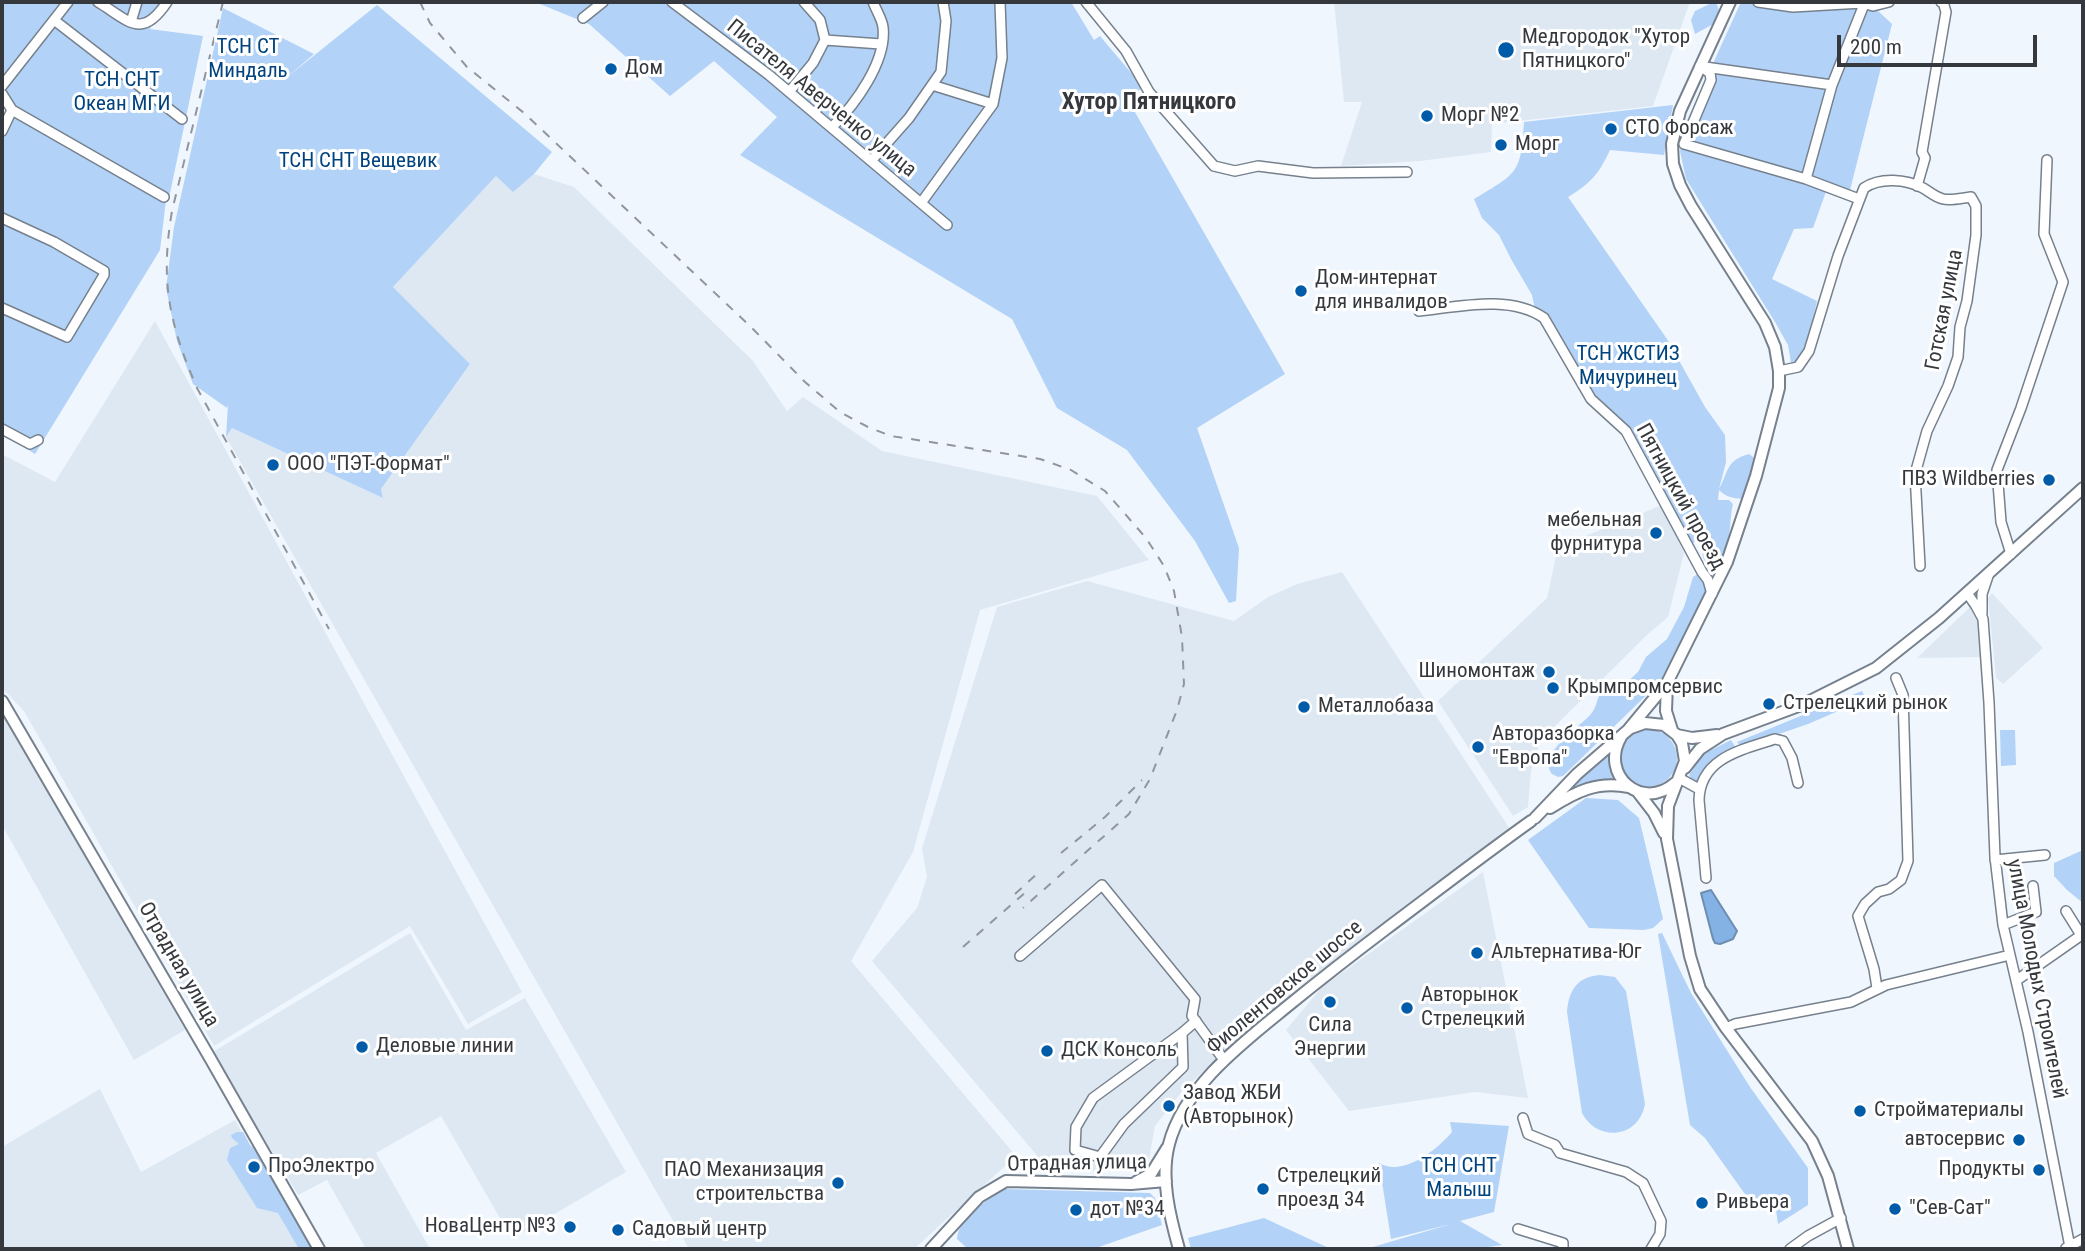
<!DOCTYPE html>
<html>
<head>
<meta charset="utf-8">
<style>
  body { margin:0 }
  #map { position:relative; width:2085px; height:1251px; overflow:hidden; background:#eff6fe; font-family:"Roboto Condensed",sans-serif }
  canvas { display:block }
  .frame { position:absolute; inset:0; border:4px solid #35393e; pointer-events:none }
  .scale { position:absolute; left:1837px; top:35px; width:200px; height:32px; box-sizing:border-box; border:4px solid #35393e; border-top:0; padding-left:9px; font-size:21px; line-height:24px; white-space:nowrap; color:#35393e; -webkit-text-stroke:5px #fff; paint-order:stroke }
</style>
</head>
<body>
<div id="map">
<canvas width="2085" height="1251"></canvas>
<div class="frame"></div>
<div class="scale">200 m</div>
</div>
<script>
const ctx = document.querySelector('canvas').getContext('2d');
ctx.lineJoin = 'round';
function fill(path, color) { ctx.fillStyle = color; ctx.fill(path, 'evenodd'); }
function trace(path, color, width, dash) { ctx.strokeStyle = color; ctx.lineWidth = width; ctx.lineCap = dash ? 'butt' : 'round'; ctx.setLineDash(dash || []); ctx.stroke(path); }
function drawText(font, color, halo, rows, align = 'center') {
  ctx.font = font + ' "Roboto Condensed",sans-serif'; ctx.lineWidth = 6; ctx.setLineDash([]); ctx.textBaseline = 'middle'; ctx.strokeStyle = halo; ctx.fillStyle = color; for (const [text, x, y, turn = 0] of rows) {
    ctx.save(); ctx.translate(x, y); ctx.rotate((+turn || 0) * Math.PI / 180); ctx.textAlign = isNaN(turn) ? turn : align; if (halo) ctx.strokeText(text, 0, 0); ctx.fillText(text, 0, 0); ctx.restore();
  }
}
fill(new Path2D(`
  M1334,2H1690L1653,106L1492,124L1491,152L1420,161L1341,166L1362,102H1344Z
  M534,174L574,187L753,361L787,411L803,397L882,451L1097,496L1149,560L980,610L913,852L851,961L1016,1156L914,1249H689L226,437L232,428L383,498L381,489L470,364L393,287L496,176L513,191Z
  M155,321L522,992L468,1024L410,926L214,1046L24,711L2,688V454L55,482Z
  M1662,505L1684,553L1668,617L1648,634L1540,741L1531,772L1528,807L1513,816L1438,701L1547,598L1558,547Z
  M1342,572L1510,829L1294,991L1184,1089L1155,1126L1147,1171L1051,1172L872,961L917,908L927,877L922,848L997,607L1087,581L1234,621L1268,597L1297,584Z
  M1992,593L2043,648L2003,684L1996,678L1988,598Z
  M1969,608L1978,610L1984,657L1917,658Z
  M2,712L185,1030L134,1060L2,825Z
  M1483,872L1528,1098L1475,1092L1349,1111L1286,1030L1322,987Z
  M410,933L466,1030L525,998L626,1172L512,1239L441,1116L376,1153L430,1249H366L327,1180L298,1195L213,1052Z
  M100,1089L141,1172L235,1120L308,1249H2V1147Z`), '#dee8f3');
fill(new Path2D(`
  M2,2H164L150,29L203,36L169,198L14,108L2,90Z
  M535,2H1071L1094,40L1100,36L1143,87L1128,100L1285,374L1197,428L1239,548L1236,601L1229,603L1195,541L1127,450L1057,408L1012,319L740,155L777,117L714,61L670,96L589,24Z
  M1714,2H1716L1720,13L1719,21L1695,34L1691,20L1695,11Z
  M1741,2H1882L1877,10L1892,24L1850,190L1828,186L1813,228L1794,229L1772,279L1817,301L1806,351L1797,363H1791L1788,345L1775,322L1686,179L1680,151L1684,127Z
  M377,5L552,152L534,174L513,192L496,176L393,287L470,364L381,489L383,498L232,428L226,437L228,405L227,408L193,384L177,341L166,288L174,227L223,8L314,54L286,78Z
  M1673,105L1664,155L1610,150C1599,174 1591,183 1568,197L1667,339L1705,407L1725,435L1726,462L1719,489C1729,471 1726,460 1749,454L1756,459L1743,499C1732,498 1726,497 1719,490L1718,500H1729L1733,504C1728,524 1733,551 1717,568L1711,567C1699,558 1702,549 1705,536L1691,544L1627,430L1592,397L1535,309L1532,295L1511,259L1499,235L1482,218L1474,199C1518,173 1521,173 1524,122Z
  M13,113L166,200L160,250L35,454L2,434V135Z
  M1698,574L1704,577L1706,591L1659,683L1563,776L1558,777L1552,774C1537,753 1579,728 1591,714C1597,707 1597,697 1602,690L1624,685L1638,672L1646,657L1667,639L1684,607L1693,577Z
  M1862,691L1866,699L1808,724L1741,747L1737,742Z
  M1619 758a29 29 0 1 1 58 0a29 29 0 1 1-58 0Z
  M2000,730H2015L2016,765L2001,766Z
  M1731,740L1737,750L1697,781H1692L1689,775L1703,754Z
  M1608,750L1609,766L1615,782H1592L1556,801Z
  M1586,798L1618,800L1639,818L1663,919L1653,928L1644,930L1589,928L1528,840Z
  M2083,850V903L2067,890L2054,876V863Z
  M1662,933L1691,993L1750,1087L1808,1168V1205L1778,1224L1776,1210L1752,1204L1705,1138L1690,1125L1658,934Z
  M1600,975L1615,977L1626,991L1645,1104C1639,1138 1598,1143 1582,1113L1567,1012C1569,990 1577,977 1600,975Z
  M1450,1122L1509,1126L1494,1212L1460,1221L1502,1245L1474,1249H1366L1451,1224L1391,1239L1379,1163C1403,1177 1437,1150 1452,1132Z
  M237,1132H243L250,1145L257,1151L315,1249H299L278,1213L257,1208L227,1160L230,1148L239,1144L232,1138L231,1135Z
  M1005,1189L1150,1193L1155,1198L1162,1225L1093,1249H968L957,1239C959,1215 987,1201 1005,1189Z
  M1264,1218L1331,1249H1191L1188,1238Z`), '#b2d2f7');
const water = new Path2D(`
  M1711,890L1737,931L1733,939L1720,944L1715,943L1713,939L1701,893Z`);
fill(water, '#85b2e4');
trace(water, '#6d8eb2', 2);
const minor = new Path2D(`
  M98,2C129,21 142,40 167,2
  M672,2L769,75L947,225
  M1086,2L1126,51L1149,92L1214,166L1235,171L1258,166L1313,173L1407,172
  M1758,2L1793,7L1862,3L1873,6L1889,2
  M583,18L603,2
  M54,20L182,119
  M131,22L137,2
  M825,40L881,44
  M1700,66L1710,73L1711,80L1684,144L1806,179L1859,199
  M1705,67L1832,85
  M932,85L993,104
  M2,86L68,2
  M789,92L813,63L825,40L820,20L804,2
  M2,94L12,110L2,131
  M12,110L164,197
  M832,127C855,105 887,61 883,27C882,19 876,10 873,2
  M871,161L909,118L941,72L946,21L943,2
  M1806,179L1832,85L1865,2
  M1917,186L1925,158L1922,152L1946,12L1943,2H1941
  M921,203L993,104L1002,58L1000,2
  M2,218L54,242L104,271V275L67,337L2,308
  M1419,311C1458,307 1510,294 1544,318L1591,399L1626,431L1702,572L1708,580L1712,594
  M1779,371L1798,367L1809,351L1838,256L1864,188C1880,177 1906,179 1923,188C1930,192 1935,197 1943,199C1951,201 1962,198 1971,197L1976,206V235L1967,301L1960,327L1958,357L1948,386L1927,431L1915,474L1920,566
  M2,429L30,444L38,440
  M2011,554L2001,522L1997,470L2021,408L2063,282L2044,234L2047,160
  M1967,593L1976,606L1983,619L1989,703L1995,857L2003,925L2028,1032L2070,1247
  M1982,614V594L1989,573
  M1679,778L1699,789
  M1995,860L2045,855
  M1706,878L1699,800C1700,758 1741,750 1775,739L1783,741L1792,758L1798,783
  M2066,911L2081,935
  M2003,925L2036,912L2033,886
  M1020,956L1102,885L1195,999L1192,1016L1224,1060
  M2017,980L2083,934
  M1877,988L1874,969L1858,916L1865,904L1878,892L1889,889L1901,880L1908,861L1903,695L1896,678
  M1726,1028L1735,1024L1851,1002L1886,985L2010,955
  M1182,1033L1093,1098L1076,1127L1075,1150L1100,1157L1124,1124L1183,1067L1182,1033L1196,1021
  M1523,1118L1528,1134L1555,1145L1560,1153L1626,1172L1643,1183L1661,1221L1660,1234L1651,1249
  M1518,1229L1563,1243V1249
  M2066,1248L2083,1239
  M1790,1249L1808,1236L1841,1218`);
const major = new Path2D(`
  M1667,683L1666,711L1672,730
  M2,701L210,1058L319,1249
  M1631,728L1645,723L1664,725L1677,735L1682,743L1685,761L1668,806L1667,839L1690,956L1700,989L1726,1028L1812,1141L1828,1176L1848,1249
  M1677,735L1692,738L1717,735
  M1621,737C1599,775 1642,812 1675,783
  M1685,768L1700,749L1723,734L1804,704L1876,668L1939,618L2083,488
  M1637,791L1654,813L1664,833
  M1550,808C1577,791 1597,781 1629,787
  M1535,818L1577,774L1628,730L1667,683L1727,562L1756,476L1779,388V371L1775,347L1765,323L1691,206L1680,185L1673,164L1672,144L1680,111L1730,2
  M1136,1182L1151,1174L1167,1148
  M931,1249L979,1197L1006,1181L1131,1184L1166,1181
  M1179,1249C1170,1217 1160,1178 1169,1144C1184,1086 1245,1041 1289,1005C1321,979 1353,954 1386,929C1434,893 1482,856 1531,821`);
trace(minor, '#76818d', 12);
trace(major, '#76818d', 14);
trace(minor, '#fff', 9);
trace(major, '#fff', 10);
trace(new Path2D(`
  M223,2L172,211C160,282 169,323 197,388L329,629
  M420,2L430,23L467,67L524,113L751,327L805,382L840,412L868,427L891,436L1040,459L1071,470L1105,491L1146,538L1164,566L1174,591L1182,637L1184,684L1177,710L1150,779L1129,814L1023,908
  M1061,853L1105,817L1142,780
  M1015,894L1038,873
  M963,947L1027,891`), '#90969c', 2, [9, 9]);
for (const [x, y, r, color] of [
  [1506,50,9,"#005ca9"],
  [611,69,7,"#005ca9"],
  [1427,116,7,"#005ca9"],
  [1611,129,7,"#005ca9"],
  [1501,145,7,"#005ca9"],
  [1301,291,7,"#005ca9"],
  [273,465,7,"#005ca9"],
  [2049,480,7,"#005ca9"],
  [1656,533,7,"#005ca9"],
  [1549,672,7,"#005ca9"],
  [1553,688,7,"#005ca9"],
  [1769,704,7,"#005ca9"],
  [1304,707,7,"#005ca9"],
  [1478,747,7,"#005ca9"],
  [1477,953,7,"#005ca9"],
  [1330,1002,7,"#005ca9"],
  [1407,1008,7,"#005ca9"],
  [362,1047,7,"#005ca9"],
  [1047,1051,7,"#005ca9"],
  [1169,1106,7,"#005ca9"],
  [1860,1111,7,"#005ca9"],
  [2019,1140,7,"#005ca9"],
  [254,1167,7,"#005ca9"],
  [2039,1170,7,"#005ca9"],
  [838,1183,7,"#005ca9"],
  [1263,1189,7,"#005ca9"],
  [1702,1203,7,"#005ca9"],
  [1895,1209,7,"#005ca9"],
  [1076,1210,7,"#005ca9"],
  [570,1227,7,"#005ca9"],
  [618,1230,7,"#005ca9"]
]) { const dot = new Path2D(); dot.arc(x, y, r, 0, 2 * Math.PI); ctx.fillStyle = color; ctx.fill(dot); trace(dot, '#fff', 2.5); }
drawText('21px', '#35393e', '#fff', [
  ["Медгородок \"Хутор",1522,38],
  ["Пятницкого\"",1522,62],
  ["Дом",625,69],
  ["Морг №2",1441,116],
  ["СТО Форсаж",1625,129],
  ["Морг",1515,145],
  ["Дом-интернат",1315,279],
  ["для инвалидов",1315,303],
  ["ООО \"ПЭТ-Формат\"",287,465],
  ["ПВЗ Wildberries",2035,480,"right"],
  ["мебельная",1642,521,"right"],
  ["фурнитура",1642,545,"right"],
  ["Шиномонтаж",1535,672,"right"],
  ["Крымпромсервис",1567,688],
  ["Стрелецкий рынок",1783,704],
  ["Металлобаза",1318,707],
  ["Авторазборка",1492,735],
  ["\"Европа\"",1492,759],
  ["Альтернатива-Юг",1491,953],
  ["Авторынок",1421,996],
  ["Стрелецкий",1421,1020],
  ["Сила",1330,1026,"center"],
  ["Энергии",1330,1050,"center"],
  ["Деловые линии",376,1047],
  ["ДСК Консоль",1061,1051],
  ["Завод ЖБИ",1183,1094],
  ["(Авторынок)",1183,1118],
  ["Стройматериалы",1874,1111],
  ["автосервис",2005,1140,"right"],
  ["ПроЭлектро",268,1167],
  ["Продукты",2025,1170,"right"],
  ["ПАО Механизация",824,1171,"right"],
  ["строительства",824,1195,"right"],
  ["Стрелецкий",1277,1177],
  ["проезд 34",1277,1201],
  ["Ривьера",1716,1203],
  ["\"Сев-Сат\"",1909,1209],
  ["дот №34",1090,1210],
  ["НоваЦентр №3",556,1227,"right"],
  ["Садовый центр",632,1230]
], 'left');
drawText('21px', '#00437f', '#fff', [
  ["ТСН СТ",248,48],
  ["Миндаль",248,72],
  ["ТСН СНТ",122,81],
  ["Океан МГИ",122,105],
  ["ТСН СНТ Вещевик",358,162],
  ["ТСН ЖСТИЗ",1628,355],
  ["Мичуринец",1628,379],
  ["ТСН СНТ",1459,1167],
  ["Малыш",1459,1191]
]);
drawText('21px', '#35393e', '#fff', [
  ["Писателя Аверченко улица",821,99,39],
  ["Готская улица",1945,310,-79],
  ["Пятницкий проезд",1680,497,61],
  ["Отрадная улица",178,965,60],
  ["улица Молодых Строителей",2036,979,79],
  ["Фиолентовское шоссе",1285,988,-40],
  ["Отрадная улица",1077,1164,-1]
]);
drawText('bold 23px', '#35393e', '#fff', [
  ["Хутор Пятницкого",1149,103]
]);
</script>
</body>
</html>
